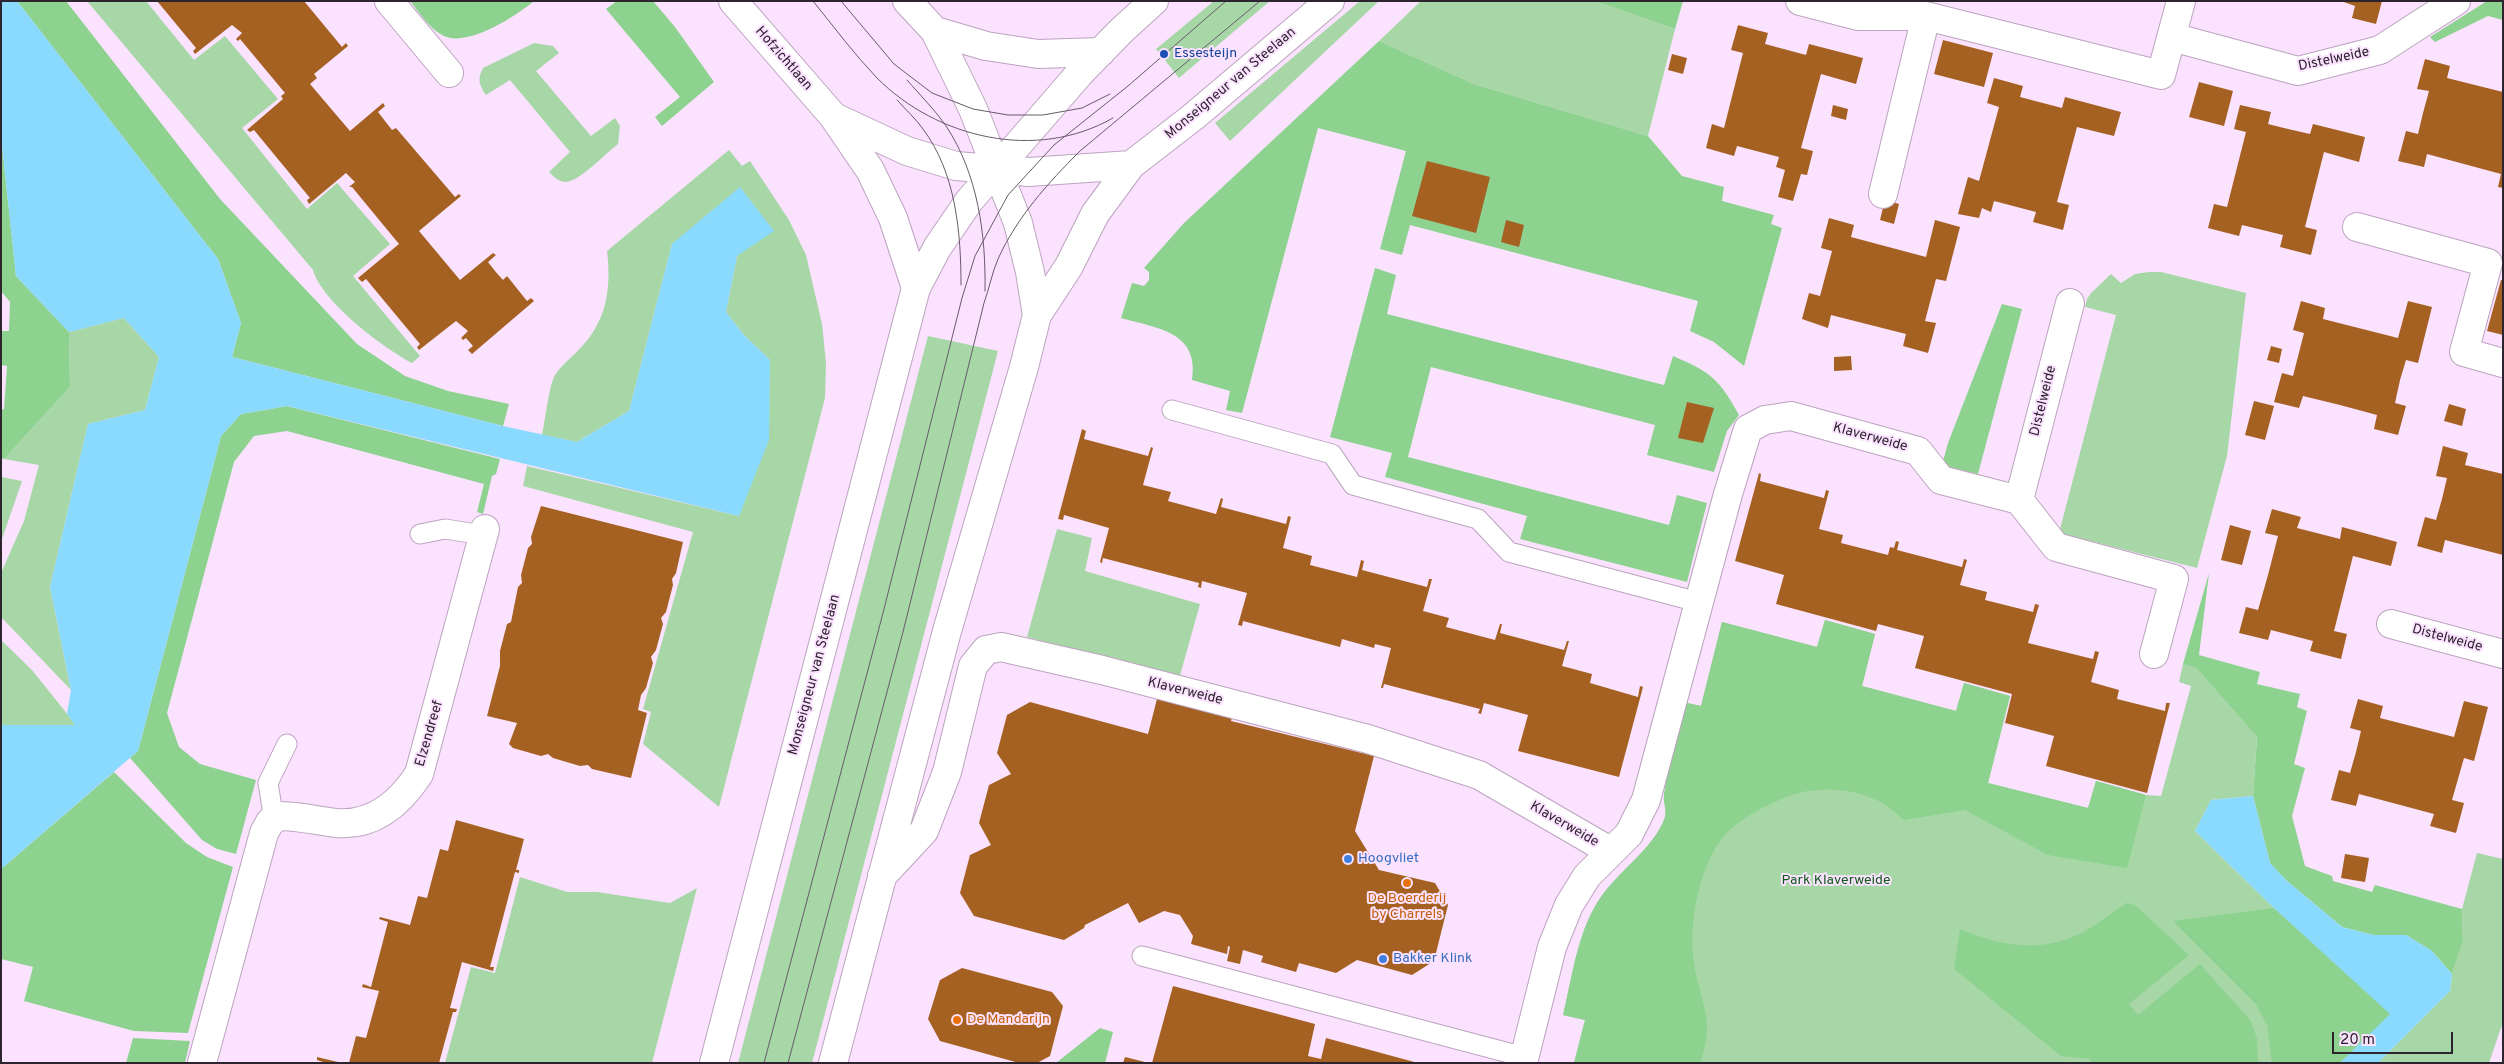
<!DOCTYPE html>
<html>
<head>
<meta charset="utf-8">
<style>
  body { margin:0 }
  #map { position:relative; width:2504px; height:1064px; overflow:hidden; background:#fbe2ff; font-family:Overpass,sans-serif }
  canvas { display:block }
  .frame { position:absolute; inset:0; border:2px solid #2e242f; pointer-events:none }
  .scale { position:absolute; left:2332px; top:1032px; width:121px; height:22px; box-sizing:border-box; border:2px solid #2e242f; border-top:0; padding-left:6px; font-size:15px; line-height:18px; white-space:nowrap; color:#2e242f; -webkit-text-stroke:4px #fbe2ff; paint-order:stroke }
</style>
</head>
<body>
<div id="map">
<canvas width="2504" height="1064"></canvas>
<div class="frame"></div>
<div class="scale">20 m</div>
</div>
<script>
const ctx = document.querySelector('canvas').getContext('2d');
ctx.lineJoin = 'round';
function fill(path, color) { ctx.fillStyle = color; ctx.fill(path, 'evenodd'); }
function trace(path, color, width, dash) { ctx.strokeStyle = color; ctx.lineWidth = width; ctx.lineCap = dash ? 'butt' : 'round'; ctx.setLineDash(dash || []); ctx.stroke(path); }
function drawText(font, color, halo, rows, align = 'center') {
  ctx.font = font + ' Overpass,sans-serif'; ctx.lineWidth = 4; ctx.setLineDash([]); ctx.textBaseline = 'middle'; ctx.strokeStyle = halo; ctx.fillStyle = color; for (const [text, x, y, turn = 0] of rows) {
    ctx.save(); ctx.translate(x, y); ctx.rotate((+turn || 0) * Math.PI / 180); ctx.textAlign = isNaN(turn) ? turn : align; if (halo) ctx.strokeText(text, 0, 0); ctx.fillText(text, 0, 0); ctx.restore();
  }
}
fill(new Path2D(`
  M87,1H146L194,60L225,36L278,99L242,128L307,209L337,183L390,244L353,276L420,356L412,363C382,347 322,302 313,270Z
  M1214,1H1270L1179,78L1156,49Z
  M1360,1H1379L1230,141L1215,123Z
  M1421,1H1595L1675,29L1648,136L1474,84L1379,41Z
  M534,43L553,46L559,53L536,71L591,136L615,118L620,126L618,144C606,153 580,181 566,182C559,182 554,177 549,172L570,152L510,80L486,95C479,85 477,79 483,68Z
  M729,150L742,166L750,161L789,220L806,255L822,324L826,363L825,398L719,807L643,744L651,712L643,709L693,532L523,486L527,466L739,516L770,360L743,334L726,312L737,256L672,244L629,411L577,442L542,435C545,422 549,385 555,375C562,364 575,355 584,344C608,317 611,285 607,251Z
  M2149,272H2161L2246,293L2227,456L2197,568L2059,533L2116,315L2085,307L2087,299L2091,293L2111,274L2121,283L2135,274Z
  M124,318L159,357L145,410L88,424L50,587L71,690L1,617V573L24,521L39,465L4,459L70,387L69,332Z
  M928,336L998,351L812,1063H738Z
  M1,477L22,481L1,542Z
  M1057,529L1092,538L1085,571L1200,604L1179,679L1027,637Z
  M1825,620L1875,634L1862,686L1956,711L1964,683L2010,696L1988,783L2088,808L2096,781L2146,795L2161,796L2191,686L2179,682L2183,664L2196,668L2257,737L2253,796L2211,800L2195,831L2274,908L2391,1014L2340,1063H1574L1585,1020L1563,1015C1572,979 1577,935 1597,903C1615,873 1655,848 1665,817C1667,810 1663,802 1664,795C1668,764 1679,732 1687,703L1701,706L1722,622L1817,647Z
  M1,640L32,670L76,725H1Z
  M2477,853L2503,859V1022L2489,1063H2378L2450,991L2452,974L2463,942L2462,909Z
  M520,877L567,892H597L670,903L697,888L652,1063H445L471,967L495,973Z`), '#a7d7a7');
fill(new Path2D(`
  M17,1H66L220,199L357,344L405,376L448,391L509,404L503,426L232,357L241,323L218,259Z
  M410,1H534C516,16 466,49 442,35C429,28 420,13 410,1Z
  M617,1H653L675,27L714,82L662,126L655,117L680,97L606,9Z
  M1595,1H1683L1675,29Z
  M2487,1H2503V20L2488,16L2435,42L2430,37Z
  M1379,41L1474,84L1648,136L1682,176L1724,187L1722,201L1774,215L1771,224L1782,228L1744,366L1714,342L1690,331L1698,301L1410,225L1402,255L1380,249L1406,151L1318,128L1242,413L1226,410L1230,391L1192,380C1200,332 1157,328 1121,318L1132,283L1144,286L1149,280V272L1144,268L1184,223Z
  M1,136L16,276L69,332L70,387L4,459L1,458V410L4,409L7,366L1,365V331H9L10,302L1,291Z
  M1375,268L1396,275L1387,314L1664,385L1673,356C1711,372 1719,379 1739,415L1727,431L1714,472L1647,455L1655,425L1431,367L1408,457L1669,525L1677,495L1707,503L1687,582L1520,539L1527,516L1385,477L1392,453L1330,437Z
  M2002,304L2022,309L1978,474L1942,465L1948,443Z
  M287,406L500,459L496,474L492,476L483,514L477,512L484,484L287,431L254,436L234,462L167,713L179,747L200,764L256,780L236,854L217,849L202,840L130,758L138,751L221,436L241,414Z
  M2209,573L2199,655L2260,672L2257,684L2300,694L2297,707L2307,711L2294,764L2305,768L2292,816L2305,866L2332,876L2333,881L2372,892L2375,885L2462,909L2463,942L2452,974L2432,951L2406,935H2373L2342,927L2287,881L2270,863L2253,796L2257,737L2196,668L2183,664Z
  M1825,620L1875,634L1862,686L1956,711L1964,683L2010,696L1988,783L2088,808L2096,781L2146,795L2127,868L2048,855L1965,810L1904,820C1898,815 1891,808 1884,804C1855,787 1815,785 1784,798C1763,807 1740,818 1724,836C1699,866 1688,925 1694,963C1700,1004 1716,1019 1700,1063H1574L1585,1020L1563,1015C1572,979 1577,935 1597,903C1615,873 1655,848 1665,817C1667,810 1663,802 1664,795C1668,764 1679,732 1687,703L1701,706L1722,622L1817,647Z
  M114,772L186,843L207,857L233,867L188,1033L134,1031L24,1001L33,967L1,959V869Z
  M2127,903L2135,905L2189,955L2129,1004L2138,1015L2200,964L2250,1020L2257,1038L2258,1063H2092L2090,1059L2061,1056L1954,969L1960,929C1998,945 2035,953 2075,936C2093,928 2111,913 2127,903Z
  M2274,908L2391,1014L2340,1063H2272L2267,1025L2256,1004L2173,921Z
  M1100,1028L1113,1032L1105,1063H1056Z
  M133,1038L190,1041L185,1063H126Z`), '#8dd28f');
fill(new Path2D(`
  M1,1H17L218,259L241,323L232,357L503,426L577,442L629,411L672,244L740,187L774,231L737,256L726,312L743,334L770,360L769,440L739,516L287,406L241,414L221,436L138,751L1,869V725H75L67,714L71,690L50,587L88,424L145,410L159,357L124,318L69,332L16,276L1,136Z
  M2253,796L2270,863L2287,881L2342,927L2373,935H2406L2432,951L2452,974L2450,991L2378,1063H2340L2390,1014L2274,908L2195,831L2211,800Z`), '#8adafe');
fill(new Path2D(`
  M157,1H304L342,47L346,43L348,46L314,74L317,78L310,84L350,131L383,103L385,106L378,112L392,130L396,128L455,197L459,194L461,196L419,231L460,280L493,253L496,255L488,262L495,271L503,280L507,276L527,301L531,298L534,301L472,354L468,350L473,346L466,338L463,340L461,338L468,331L456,321L419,350L417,347L420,344L366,279L362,282L358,278L399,244L352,187H349L355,182L346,173L309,204L307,200L310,198L254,130L250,132L247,130L283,99L281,96L285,93L240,39L238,41L236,39L242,33L232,25L195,54L193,51L196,48Z
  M2341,1H2382L2376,24L2352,18L2355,6Z
  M1738,25L1768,33L1765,44L1806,55L1809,44L1863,58L1856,84L1821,74L1801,148L1813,151L1807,175L1801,174L1793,201L1778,197L1785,170L1776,167L1779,157L1737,146L1734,156L1706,148L1712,124L1724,128L1743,53L1731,50Z
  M1943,40L1993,53L1984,87L1934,74Z
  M1672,54L1687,58L1683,74L1668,70Z
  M2425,59L2450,66L2447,78L2503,92V188L2498,187L2501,174L2427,154L2424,167L2398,161L2406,131L2418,134L2423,113L2429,91L2417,89Z
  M1994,78L2023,86L2020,97L2062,108L2065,97L2121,112L2114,136L2077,127L2057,202L2069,205L2063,230L2033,222L2036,212L1994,201L1991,212L1982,208L1979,218L1958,214L1968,177L1979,181L1999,107L1987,103Z
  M2199,82L2233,91L2224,126L2189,117Z
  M1833,105L1848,109L1846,120L1831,116Z
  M2240,105L2271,112L2268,124L2288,129L2310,134L2313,124L2365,137L2359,162L2324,152L2305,227L2317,230L2311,255L2280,247L2283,235L2242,225L2239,236L2208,228L2214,204L2227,207L2246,132L2234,129Z
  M1427,161L1490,177L1476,233L1412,216Z
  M1885,200L1899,204L1894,224L1880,220Z
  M1829,218L1854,225L1851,237L1926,257L1935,220L1960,227L1946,281L1936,279L1925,321L1936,323L1928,353L1903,346L1906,334L1831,315L1828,328L1802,319L1809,293L1820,296L1832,251L1821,248Z
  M1506,220L1524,225L1519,247L1501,242Z
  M2501,280H2503V335L2487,331Z
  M2301,301L2325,308L2323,319L2398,338L2408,301L2432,307L2418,363L2406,360L2400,380L2395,403L2406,406L2398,435L2374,429L2377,415L2340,405L2303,396L2299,408L2274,402L2282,373L2293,376L2304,333L2293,330Z
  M2271,346L2282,349L2279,363L2267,360Z
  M1851,356L1852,370L1834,371V357Z
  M2254,401L2274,406L2265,440L2245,435Z
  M1687,402L1714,408L1703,443L1678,438Z
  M2449,404L2466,409L2462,426L2444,421Z
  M1082,429L1086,431L1084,439L1148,456L1151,447L1153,448L1143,485L1171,492L1168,501L1216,514L1221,498L1223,499L1221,507L1286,524L1288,516L1291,517L1283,548L1312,556L1310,565L1357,577L1361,560L1364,561L1362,570L1427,587L1429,579H1432L1423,611L1449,618L1446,627L1495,640L1500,624H1502L1500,633L1564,650L1567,641H1569L1562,666L1592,674L1590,683L1638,697L1640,686L1643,687L1619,777L1518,751L1528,715L1484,703L1481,714L1478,713L1480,709L1384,684L1383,688H1381L1391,648L1375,644L1374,648L1342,639L1340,647L1243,621L1242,626L1238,625L1247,593L1202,581L1201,588L1198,587L1199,583L1103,558L1102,563L1100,562L1109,528L1064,515L1063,520L1058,519Z
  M2443,446L2468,453L2465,465L2503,474V555L2445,540L2442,553L2417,546L2425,517L2436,520L2442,499L2447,478L2436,476Z
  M1759,473L1761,474L1760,481L1824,498L1826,490L1829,491L1819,529L1843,535L1841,543L1888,555L1890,547L1894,548L1896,541L1899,542L1897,550L1962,567L1964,559L1967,560L1960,585L1987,592L1985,600L2033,612L2035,604L2039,605L2028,643L2093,659L2095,651L2099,652L2091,682L2119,690L2117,699L2165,711L2166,703H2170L2147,793L2046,766L2054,736L2005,723L2012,694L1915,668L1924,636L1878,624L1876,631L1776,604L1784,575L1735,561Z
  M541,506L683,542L676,573L672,579L673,585L666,612L661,618L663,624L656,650L651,657L653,663L646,688L641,695L638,710L647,713L631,778L592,769L588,765L580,766L553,758L548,754L541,756L513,748L509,744L517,723L487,716L500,666V651L507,624L511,622L518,587L522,583L521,575L528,548L532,544L531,537Z
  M2272,509L2301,517L2297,528L2340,539L2342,527L2397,542L2391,566L2353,556L2334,631L2347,634L2341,659L2310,651L2313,641L2271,630L2268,640L2239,633L2246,607L2258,610L2268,575L2278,536L2265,533Z
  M2230,525L2251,531L2242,565L2221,560Z
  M1157,699L1232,717L1231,721L1374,756L1355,831L1379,870L1435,883L1448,905L1434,961L1412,975L1357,960L1336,973L1299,963L1296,972L1261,962L1263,956L1243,950L1240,964L1227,961L1230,947L1228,946L1227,954L1191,944L1193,936L1180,915L1164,911L1139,923L1128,903L1085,925L1084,928L1064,940L974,916L960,893L970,855L991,845L979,823L989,785L1011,774L997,753L1007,715L1030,702L1148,734Z
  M2358,699L2383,706L2380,718L2454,737L2464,701L2488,707L2474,761L2464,758L2452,800L2464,803L2456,833L2430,826L2434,814L2359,794L2356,806L2331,800L2339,770L2350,773L2356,752L2361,731L2350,728Z
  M456,820L524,839L516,870H519V873L515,872L490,967H494L493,971L462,962L450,1008L457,1009L456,1012H453L439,1063H349L356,1036L366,1038L379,991L362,987L363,984L371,987L388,922L379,919L380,917L410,925L418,896L427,898L440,849L448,851Z
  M2345,854L2369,858L2365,882L2341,878Z
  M962,968L1052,992L1063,1006L1050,1056L1037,1063H1019L940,1041L928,1019L940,980Z
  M1173,986L1315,1024L1308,1056L1321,1059L1326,1038L1418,1063H1152Z
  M317,1057L338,1062V1063H326L317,1060Z
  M1125,1057L1145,1062V1063H1123Z`), '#a56122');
const lane = new Path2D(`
  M1172,410L1332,454L1353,485L1478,519L1509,552L1698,602
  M420,534L445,529L483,535
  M274,820L268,783L287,744
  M1142,956L1524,1057`);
const street = new Path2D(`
  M389,1L449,73
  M1800,1L1858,16H1926L2161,75L2181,1
  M2172,37L2298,71L2380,50L2456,1
  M1883,194L1926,16
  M2357,227L2488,263L2464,352L2503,363
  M2019,500L2070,303
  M2391,624L2503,654
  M882,876L924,831L947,772L973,666L986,650L1001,647L1102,670L1368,739L1479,775L1610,851
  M202,1063L264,833L270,822L279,816C299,816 318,821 337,823C374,826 400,803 419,774L485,529
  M1523,1063L1552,947L1569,905L1587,876L1629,834L1646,800L1728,494L1748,429L1765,420L1791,416L1918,451L1941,480L2019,500L2056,547L2174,579L2154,654`);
const secondary = new Path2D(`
  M907,1L935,31L973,109L1018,223L1030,272L1037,315
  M935,31L986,46L1038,54L1101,52
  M834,117L907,151L956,166L1029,172L1131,165L1193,117L1330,1
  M916,288L937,248L969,201L1080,73L1121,31L1154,1
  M714,1063L916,288L893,218L870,170L833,116L733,1
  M833,1063L947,631L1024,367L1037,315L1069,266L1095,214L1131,165`);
trace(lane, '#bca4bf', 21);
trace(street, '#bca4bf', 30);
trace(secondary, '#bca4bf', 30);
trace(lane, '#fff', 19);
trace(street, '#fff', 28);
trace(secondary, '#fff', 28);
trace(new Path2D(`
  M813,1C834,27 854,54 877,78C937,138 1036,162 1113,118
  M841,1L894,64L932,93L973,109L1008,115H1043L1082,108L1110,94
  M907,80C920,95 935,110 946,126C978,174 986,235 985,291
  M897,100C906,110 916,119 923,129C956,173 961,233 961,285
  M764,1063L883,613L962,298L975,256L1008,195L1054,145L1128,86L1226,1
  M788,1063L903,632L984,303C989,289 992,273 998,259C1017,217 1048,183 1080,151L1260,1`), '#695a6b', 1);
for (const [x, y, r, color] of [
  [1164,54,5,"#1a4fb4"],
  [1348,859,5,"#3f7fe0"],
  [1407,883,5,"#e8710a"],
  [1383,959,5,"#3f7fe0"],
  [957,1020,5,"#e8710a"]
]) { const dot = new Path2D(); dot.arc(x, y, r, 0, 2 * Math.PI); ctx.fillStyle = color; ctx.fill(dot); trace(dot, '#fbe2ff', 2); }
drawText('14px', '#164399', '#fbe2ff', [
  ["Essesteijn",1174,54]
], 'left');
drawText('14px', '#2e242f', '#fbe2ff', [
  ["Hofzichtlaan",783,59,49],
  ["Distelweide",2334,60,-12],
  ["Monseigneur van Steelaan",1231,84,-40],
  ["Distelweide",2044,401,-76],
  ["Klaverweide",1870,438,15],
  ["Distelweide",2447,639,15],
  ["Monseigneur van Steelaan",815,675,-75],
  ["Klaverweide",1185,692,14],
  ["Elzendreef",430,734,-74],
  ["Klaverweide",1564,825,30]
]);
drawText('14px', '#366cbe', '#fbe2ff', [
  ["Hoogvliet",1358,859],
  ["Bakker Klink",1393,959]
], 'left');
drawText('14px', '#0f581a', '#fbe2ff', [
  ["Park Klaverweide",1836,881]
]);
drawText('14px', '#c56008', '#fbe2ff', [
  ["De Boerderij",1407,899],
  ["by Charrels",1407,915],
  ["De Mandarijn",967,1020,"left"]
]);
</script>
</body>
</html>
